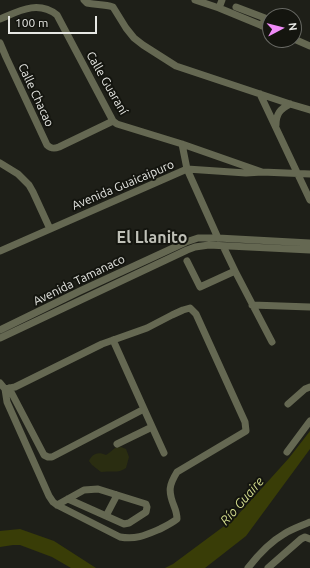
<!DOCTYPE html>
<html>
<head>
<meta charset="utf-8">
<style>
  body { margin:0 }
  #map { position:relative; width:310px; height:568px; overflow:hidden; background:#1e1f18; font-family:Ubuntu,sans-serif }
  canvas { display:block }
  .north { position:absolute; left:262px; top:8px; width:40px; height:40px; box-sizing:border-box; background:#14150f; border:1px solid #686964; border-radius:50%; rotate:83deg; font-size:11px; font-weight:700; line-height:16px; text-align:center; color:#e7e8e4 }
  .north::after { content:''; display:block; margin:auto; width:14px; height:18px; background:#ef8bf7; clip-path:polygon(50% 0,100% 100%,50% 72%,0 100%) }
  .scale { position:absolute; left:8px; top:16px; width:89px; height:18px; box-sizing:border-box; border:2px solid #e7e8e4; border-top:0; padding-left:5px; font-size:12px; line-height:14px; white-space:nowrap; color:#e7e8e4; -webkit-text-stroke:3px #14150f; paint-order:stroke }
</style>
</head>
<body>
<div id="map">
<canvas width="310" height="568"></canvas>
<div class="north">N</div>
<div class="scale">100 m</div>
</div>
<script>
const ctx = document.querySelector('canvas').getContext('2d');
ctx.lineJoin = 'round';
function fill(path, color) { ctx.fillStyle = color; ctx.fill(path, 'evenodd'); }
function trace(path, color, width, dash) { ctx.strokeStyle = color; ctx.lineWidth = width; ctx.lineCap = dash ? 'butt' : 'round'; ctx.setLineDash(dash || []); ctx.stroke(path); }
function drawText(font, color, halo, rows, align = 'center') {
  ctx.font = font + ' Ubuntu,sans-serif'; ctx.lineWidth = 4; ctx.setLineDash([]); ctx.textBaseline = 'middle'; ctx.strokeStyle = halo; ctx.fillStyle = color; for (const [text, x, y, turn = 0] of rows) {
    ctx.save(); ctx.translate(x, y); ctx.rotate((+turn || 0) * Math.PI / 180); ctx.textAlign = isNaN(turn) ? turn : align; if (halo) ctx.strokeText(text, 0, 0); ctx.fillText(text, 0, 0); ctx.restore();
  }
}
fill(new Path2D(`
  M121,447L126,449L129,457L126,468C118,474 110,470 101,472L92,465L89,461C92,454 98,451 106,455L109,453L115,448Z`), '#2a2d11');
fill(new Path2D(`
  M310,431V449L246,536L205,568H165L173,564L235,518L289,458Z
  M20,529L54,541L96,568H71L52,557L20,545H13L0,547V531Z`), '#393d07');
trace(new Path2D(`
  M84,0L87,3C96,5 104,4 113,7L126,28L134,38L143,45L176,66L290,104L310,110
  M195,0L219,8L270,29
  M236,7L265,18L262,26
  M219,8L222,0
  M0,19C19,11 38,0 57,15L113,121L117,124L182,144L262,172
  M294,39L310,46
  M0,43L6,57L47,145C51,149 54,149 59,147L113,121
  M260,94L310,200
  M276,125C276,114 280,109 290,104
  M182,144L187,169L218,238
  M0,163L18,174L29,185L33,192L50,229
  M223,246L235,271L272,342
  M0,251L187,169L246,173L262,172L310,174
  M187,261L200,287L235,271
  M252,305L310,307
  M0,330L80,291L186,242L198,238H218L310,243
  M0,338L187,250L195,247L209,245L310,250
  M0,383L5,389L7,402L49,496L53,502L57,505L120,537C136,540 146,535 160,529C166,526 172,523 177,519C177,514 176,511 174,506C168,491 169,485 177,472L246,431L245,422L196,314L190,308L183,310L172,315L147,328L102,344L15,387L5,389
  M9,388L44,455L48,457H52L144,409L113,340
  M288,404L305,389L310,387
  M144,409L164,453
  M117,444L152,427
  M287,452L310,421
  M57,505L84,490L98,489L146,504L147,507L146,512L129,523L124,524L68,499
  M106,516L117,495
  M248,568C258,555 270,542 284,534C292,529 301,526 310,522
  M268,568L301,539L305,537L310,539`), '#656852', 7);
drawText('12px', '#e7e8e4', '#14150f', [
  ["Calle Guaraní",107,83,60],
  ["Calle Chacao",36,95,65],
  ["Avenida Guaicaipuro",123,185,-23],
  ["Avenida Tamanaco",79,280,-26]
]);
drawText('italic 13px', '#d3dc8d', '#14150f', [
  ["Río Guaire",242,501,-49]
]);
drawText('bold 16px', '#bfc0b7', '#14150f', [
  ["El Llanito",152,238]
]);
</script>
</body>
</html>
